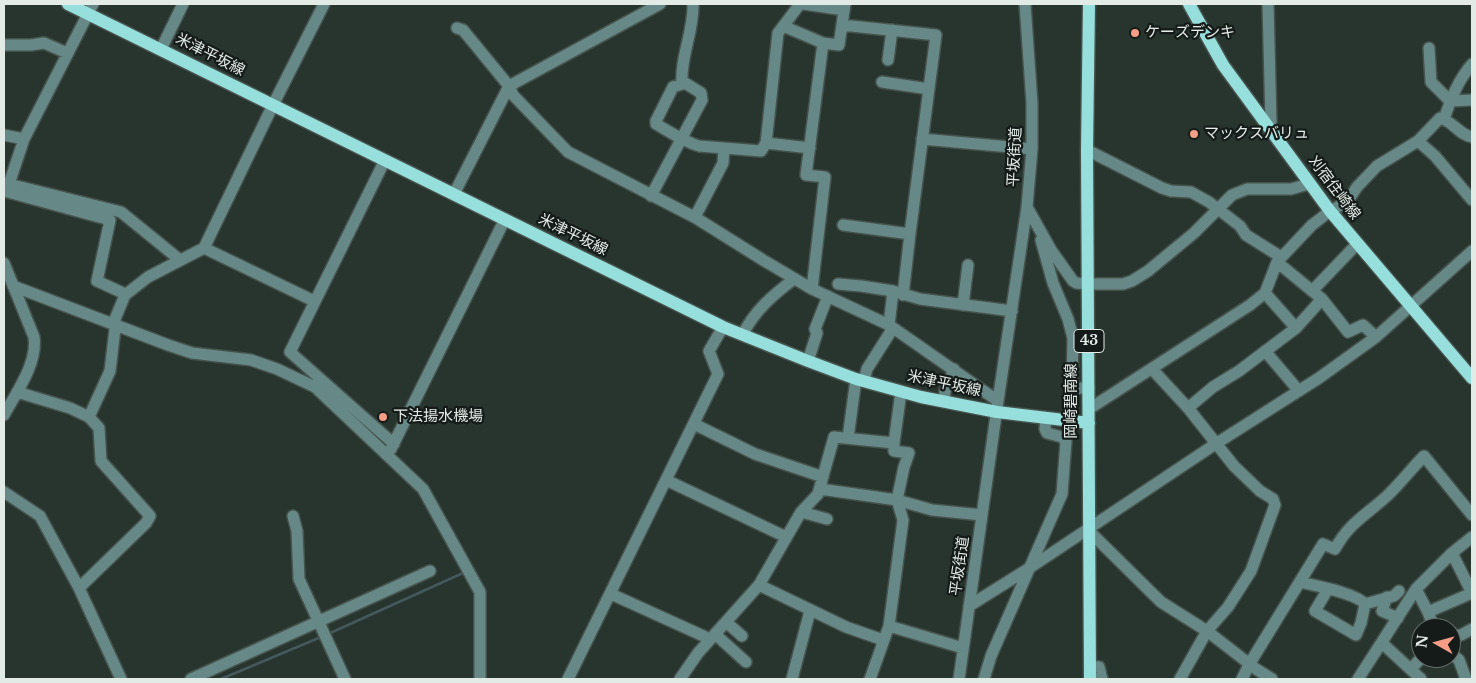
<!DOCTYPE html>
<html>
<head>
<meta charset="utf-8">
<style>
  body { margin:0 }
  #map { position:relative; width:1476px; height:683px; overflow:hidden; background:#28352f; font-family:"Libre Baskerville",serif }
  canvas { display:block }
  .frame { position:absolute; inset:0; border:5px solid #e3ebe7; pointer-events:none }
  .north { position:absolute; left:1411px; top:618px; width:50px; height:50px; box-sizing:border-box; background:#151b18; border:1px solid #676e6b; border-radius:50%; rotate:277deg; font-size:14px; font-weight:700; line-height:20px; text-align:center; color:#e3ebe7 }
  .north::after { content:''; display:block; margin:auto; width:18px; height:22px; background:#f49e87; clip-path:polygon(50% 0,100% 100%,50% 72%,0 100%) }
</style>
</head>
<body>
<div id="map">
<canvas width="1476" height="683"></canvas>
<div class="frame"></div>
<div class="north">N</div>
</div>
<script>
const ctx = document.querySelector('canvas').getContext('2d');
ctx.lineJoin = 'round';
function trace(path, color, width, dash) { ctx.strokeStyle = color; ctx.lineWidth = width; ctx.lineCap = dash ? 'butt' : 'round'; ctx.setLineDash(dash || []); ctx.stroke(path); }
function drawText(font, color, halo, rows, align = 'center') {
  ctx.font = font + ' "Libre Baskerville","Noto Sans JP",serif'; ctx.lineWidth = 4.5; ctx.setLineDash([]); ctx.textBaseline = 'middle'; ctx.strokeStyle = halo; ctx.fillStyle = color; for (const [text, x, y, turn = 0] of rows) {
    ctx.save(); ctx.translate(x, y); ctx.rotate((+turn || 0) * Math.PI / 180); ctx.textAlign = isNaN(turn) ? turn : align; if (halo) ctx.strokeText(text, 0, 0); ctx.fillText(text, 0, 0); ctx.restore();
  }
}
trace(new Path2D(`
  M328,634L463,573
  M221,679L321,637`), '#45585c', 2.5);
const minor = new Path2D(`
  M93,4L24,139L9,184L121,212L180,260
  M800,4L778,33L766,143L810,148
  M804,4L844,10
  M1268,4L1271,123L1268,126
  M842,25L936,35L910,234L903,295
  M783,26L823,43
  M457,28L463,30L509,86L513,95L568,152L696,218L763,260L812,289L889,325L998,401
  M4,45H31L44,43L67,53
  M1429,48L1431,82L1450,101L1472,100
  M161,49L183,4
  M888,60L892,30
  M882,82L929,89
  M682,84C680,57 694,31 693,4
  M1444,119C1451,99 1458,80 1472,64
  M4,135L24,139
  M922,139L1032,149
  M1418,141L1435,156L1472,200
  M1087,150L1162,188L1171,191L1191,192L1209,202L1240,226L1246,235L1281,257
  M385,160L290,352L394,444
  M4,191L110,220L97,281L121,292L125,295
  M454,194L509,86L660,4
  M651,196L702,100L701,93L685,83L673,87L656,121V124C670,132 684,142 699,146L761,151L766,143
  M1027,207L1051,250L1073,281L1076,283L1088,284H1123L1132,281L1148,271L1194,233L1232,195L1247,189H1291L1309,184
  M695,217L723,163L724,148
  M843,225L910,234
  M1041,240L1053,283L1068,319L1073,338L1072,385L1076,388H1089
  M204,248L314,301
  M4,263L34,337C38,363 16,393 4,415
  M838,284L861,286L893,291L920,299L1012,311
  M13,286L168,345L192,353L251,360L277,369L315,387L423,489L480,592V679
  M812,289L825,177L806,175L823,43L839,45L845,4
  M1312,291L1357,244
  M1265,293L1296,328
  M1322,299L1348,332L1363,325L1376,337
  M963,305L968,265
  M889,325L893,291
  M743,334C755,310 773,295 794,279
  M1265,351L1299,391
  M808,361L817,333L815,329L828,296
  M1152,369L1188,408L1234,466L1260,491L1273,499L1275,505L1251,571L1228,607L1207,631L1180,679
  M864,381L867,369L893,328
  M17,392L70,408L89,417L99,428L101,461L150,516L146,523L79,588
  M944,402L945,391L954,369
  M1188,408L1213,387L1239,371L1296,328L1322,299L1277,262
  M1089,409L1250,305L1265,293L1277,262L1312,225L1330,211L1347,202L1357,187L1377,166L1418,141L1440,118C1453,121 1459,135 1472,137
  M89,417L110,371L115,329V319L125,295L148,277L204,248L273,105L324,4
  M694,424L755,454L823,477
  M848,438L856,379
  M391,449L505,219
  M666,480L786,537
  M820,489L897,500L932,510L982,515
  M4,492L40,516L79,588L121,679
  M801,512L827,519
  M293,516L297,531L299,579L345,679
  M1088,530L1161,602L1207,631L1256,669L1272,679
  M1300,582C1316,586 1356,593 1365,604L1361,623L1356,635L1315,611L1328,589
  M759,585L801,512L818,494L834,437L894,443L901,392
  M1416,589L1428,612L1434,628
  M611,594L710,639
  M1387,597L1382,611L1398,618
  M1365,604L1394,596L1399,591
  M969,606L1028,569L1217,443L1319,378L1376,337L1472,251
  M1428,612L1472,593L1452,553
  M726,622L742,636
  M889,626L903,520L897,500L904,467L909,453L894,451V443
  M715,634L746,662
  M1451,636L1461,635L1472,629
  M1382,643L1421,679
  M1451,653L1459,660L1466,679
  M1090,666L1099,667L1102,679
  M1411,669L1421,658
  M191,679L430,571
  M568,679L718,374L709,351L723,327
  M680,679L698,653L759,585L846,627L883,640
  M792,679L810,611
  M870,679L889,626L963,648
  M959,679L998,401L1027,207L1032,149V103L1025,4
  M984,679L991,656L1062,494L1066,441L1062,437L1047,433L1045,429L1046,418
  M1242,679L1250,663L1323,544L1335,549C1349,523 1366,515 1387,496C1400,484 1411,469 1424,456L1472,515
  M1358,679L1416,589L1452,553L1472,537`);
const major = new Path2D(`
  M68,4L723,327L808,361L856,379L921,397L997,412L1089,423
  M1089,4L1087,150L1090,679
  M1189,4L1223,65L1330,211L1472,378`);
trace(minor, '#46524c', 14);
trace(major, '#46524c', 15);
trace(minor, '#668886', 11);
trace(major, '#96dfdc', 12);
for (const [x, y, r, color] of [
  [1135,33,5,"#f49e87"],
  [1194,134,5,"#f49e87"],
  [383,417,5,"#f49e87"]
]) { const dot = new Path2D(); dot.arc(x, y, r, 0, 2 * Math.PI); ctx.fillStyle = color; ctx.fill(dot); trace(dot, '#151b18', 2); }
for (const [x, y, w] of [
  [1089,341,30]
]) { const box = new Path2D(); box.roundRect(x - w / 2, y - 11.5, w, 23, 4); ctx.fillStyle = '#151b18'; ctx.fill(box); trace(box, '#e3ebe7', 1); }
drawText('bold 14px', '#e3ebe7', null, [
  ["43",1089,341]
]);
drawText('15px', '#e3ebe7', '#151b18', [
  ["ケーズデンキ",1145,33],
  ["マックスバリュ",1204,134],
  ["下法揚水機場",393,417]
], 'left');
drawText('15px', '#e3ebe7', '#151b18', [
  ["米津平坂線",210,55,27],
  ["平坂街道",1015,157,-87],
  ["刈宿住崎線",1334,188,53],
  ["米津平坂線",573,235,26],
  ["米津平坂線",944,384,12],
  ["岡崎碧南線",1072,401,-90],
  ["平坂街道",960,566,-82]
]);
</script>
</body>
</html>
